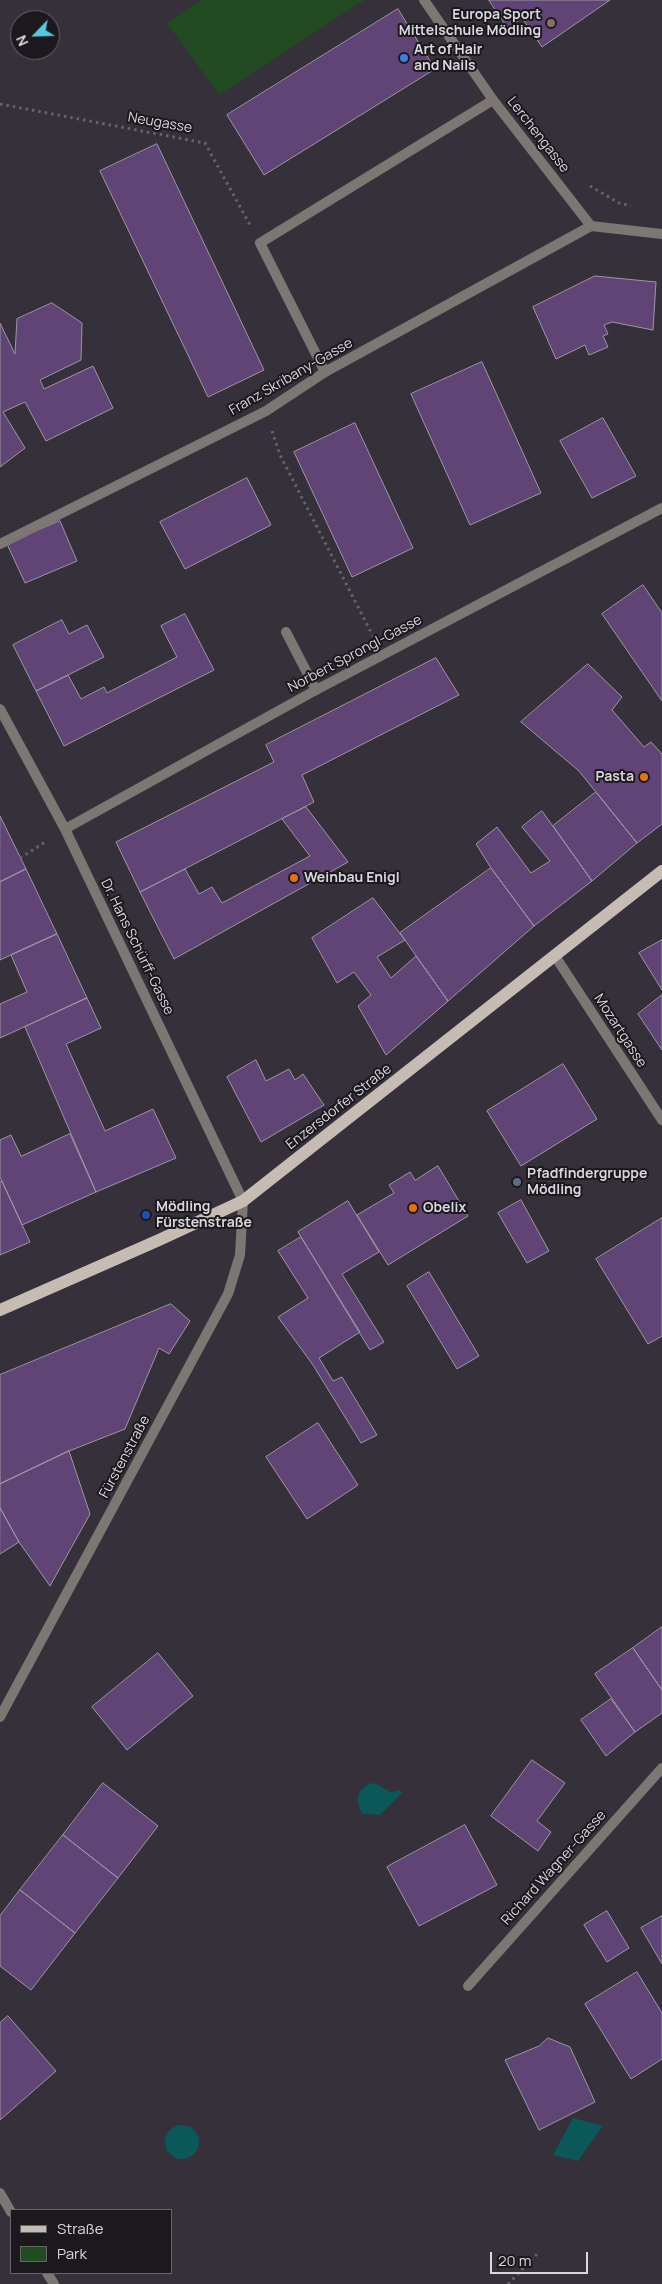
<!DOCTYPE html>
<html>
<head>
<meta charset="utf-8">
<style>
  body { margin:0 }
  #map { position:relative; width:662px; height:2284px; overflow:hidden; background:#35303a; font-family:Manrope,sans-serif }
  canvas { display:block }
  .legend { position:absolute; left:10px; top:2209px; width:162px; height:65px; box-sizing:border-box; background:#1b191d; border:1px solid #67656a; margin:0; padding:6px 9px; list-style:none; font-size:15px; color:#d9d6dd }
  .legend li { display:flex; align-items:center; gap:10px; height:25px }
  .legend b { width:25px; border:1px solid #67656a }
  .north { position:absolute; left:10px; top:10px; width:50px; height:50px; box-sizing:border-box; background:#1b191d; border:1px solid #67656a; border-radius:50%; rotate:246deg; font-size:14px; font-weight:700; line-height:20px; text-align:center; color:#d9d6dd }
  .north::after { content:''; display:block; margin:auto; width:18px; height:22px; background:#54cadd; clip-path:polygon(50% 0,100% 100%,50% 72%,0 100%) }
  .scale { position:absolute; left:490px; top:2252px; width:98px; height:22px; box-sizing:border-box; border:2px solid #d9d6dd; border-top:0; padding-left:6px; font-size:15px; line-height:18px; white-space:nowrap; color:#d9d6dd; -webkit-text-stroke:4px #1b191d; paint-order:stroke }
</style>
</head>
<body>
<div id="map">
<canvas width="662" height="2284"></canvas>
<ul class="legend">
<li><b style="height:6px;background:#c7bcb4"></b>Straße</li>
<li><b style="height:14px;background:#224b21"></b>Park</li>
</ul>
<div class="north">N</div>
<div class="scale">20 m</div>
</div>
<script>
const ctx = document.querySelector('canvas').getContext('2d');
ctx.lineJoin = 'round';
function fill(path, color) { ctx.fillStyle = color; ctx.fill(path, 'evenodd'); }
function trace(path, color, width, dash) { ctx.strokeStyle = color; ctx.lineWidth = width; ctx.lineCap = dash ? 'butt' : 'round'; ctx.setLineDash(dash || []); ctx.stroke(path); }
function drawText(font, color, halo, rows, align = 'center') {
  ctx.font = font + ' Manrope,sans-serif'; ctx.lineWidth = 4; ctx.setLineDash([]); ctx.textBaseline = 'middle'; ctx.strokeStyle = halo; ctx.fillStyle = color; for (const [text, x, y, turn = 0] of rows) {
    ctx.save(); ctx.translate(x, y); ctx.rotate((+turn || 0) * Math.PI / 180); ctx.textAlign = isNaN(turn) ? turn : align; if (halo) ctx.strokeText(text, 0, 0); ctx.fillText(text, 0, 0); ctx.restore();
  }
}
fill(new Path2D(`
  M201,0H364L219,95L167,23Z`), '#224b21');
fill(new Path2D(`
  M374,1783L391,1792L399,1790L402,1793L380,1815L362,1814C355,1799 356,1787 374,1783Z
  M573,2118L603,2126L578,2161L553,2155Z
  M165 2142a17 17 0 1 1 34 0a17 17 0 1 1-34 0Z`), '#0b585b');
const building = new Path2D(`
  M489,0H610L542,47L522,18L508,28Z
  M398,9L435,69L264,175L227,115Z
  M157,144L264,370L208,397L100,171Z
  M595,276L656,282L653,330L612,322L604,325L608,334L603,336L608,347L589,355L585,345L556,359L533,307Z
  M52,303L82,323L81,360L40,380L44,389L93,366L113,408L46,441L25,402L3,412L25,448L0,467V323L15,354L17,319Z
  M482,362L541,493L470,525L411,394Z
  M603,418L636,476L592,498L560,441Z
  M355,423L413,548L352,577L294,452Z
  M247,478L271,525L185,569L160,522Z
  M60,521L77,561L25,583L7,544Z
  M643,585L662,613V701L602,614Z
  M185,614L214,670L64,746L36,691L68,675L81,699L104,687L107,693L177,657L161,626Z
  M62,620L69,634L87,625L104,657L36,691L13,645Z
  M436,658L459,695L302,775L314,802L140,892L116,842L274,762L266,745Z
  M588,664L622,697L612,710L644,747L651,742L662,754V824L637,843L579,771L521,722Z
  M596,792L637,843L592,881L553,826Z
  M306,807L348,862L174,959L140,892L185,869L199,894L212,887L222,903L310,856L282,819Z
  M542,811L592,881L534,926L491,868L476,844L497,827L531,873L550,861L522,827Z
  M0,816L26,869L0,882Z
  M491,868L534,926L448,1001L400,933Z
  M26,869L57,934L0,960V882Z
  M373,898L405,940L377,957L391,978L416,956L448,1001L386,1055L358,1006L371,995L354,972L337,983L312,938Z
  M57,934L87,998L0,1038V1004L27,992L11,955Z
  M662,940V990L639,953Z
  M662,995V1050L638,1014Z
  M87,998L101,1028L66,1044L105,1131L153,1109L176,1158L96,1192L25,1027Z
  M256,1060L266,1081L289,1069L295,1080L303,1074L324,1105L261,1142L227,1077Z
  M563,1064L597,1119L521,1166L487,1111Z
  M70,1134L96,1192L22,1225L0,1177V1140L11,1135L21,1156Z
  M438,1166L468,1216L388,1265L357,1215L394,1193L389,1185L410,1172L415,1180Z
  M2,1181L30,1242L0,1255V1182Z
  M521,1200L549,1251L527,1263L498,1213Z
  M348,1201L379,1252L342,1274L384,1342L370,1350L298,1232Z
  M662,1218V1336L648,1344L596,1259Z
  M301,1237L360,1332L319,1358L333,1381L342,1377L377,1435L361,1443L313,1365L278,1317L308,1298L278,1251Z
  M429,1272L479,1356L457,1369L407,1286Z
  M171,1304L190,1321L169,1354L159,1348L125,1429L69,1451L0,1484V1375Z
  M318,1423L358,1485L307,1519L266,1457Z
  M69,1451L90,1514L50,1586L19,1542L0,1508V1484Z
  M0,1508L19,1542L0,1554Z
  M662,1627V1690L633,1648Z
  M633,1648L662,1690V1713L635,1732L595,1674Z
  M158,1653L193,1696L127,1750L92,1707Z
  M611,1699L635,1732L606,1756L581,1720Z
  M532,1760L565,1783L537,1821L551,1832L538,1851L491,1816Z
  M103,1783L158,1826L118,1878L63,1835Z
  M465,1825L497,1885L419,1926L387,1867Z
  M63,1835L118,1878L75,1933L20,1890Z
  M20,1890L75,1933L31,1990L0,1966V1916Z
  M607,1911L629,1948L607,1962L584,1925Z
  M662,1916V1964L641,1928Z
  M637,1972L662,2013V2059L631,2079L585,2004Z
  M8,2016L56,2071L0,2120V2023Z
  M548,2038L570,2047L595,2102L539,2130L505,2060L539,2046Z`);
fill(building, '#5f4475');
trace(building, '#9d97a3', 1);
trace(new Path2D(`
  M0,104L205,143L250,225
  M590,186L619,203L631,206
  M272,431L280,455L373,636
  M20,858L47,841
  M508,2284L539,2252`), '#67636c', 3, [2.5, 4]);
trace(new Path2D(`
  M325,372L260,243L493,100
  M286,632L316,690`), '#7d7773', 10);
trace(new Path2D(`
  M424,0L493,100L591,226L662,234
  M0,544L266,411L325,372L591,226
  M0,709L65,829L243,1201L240,1255L228,1294L0,1717
  M65,829L316,690L662,508
  M555,956L662,1120
  M468,1986L662,1768
  M0,2193L11,2212
  M47,2273L54,2284`), '#7d7773', 10);
trace(new Path2D(`
  M0,1310L159,1240L243,1201L662,871`), '#c7bcb4', 12);
for (const [x, y, r, color] of [
  [551,23,5,"#8d6e63"],
  [404,58,5,"#3f7fe0"],
  [644,777,5,"#e8710a"],
  [294,878,5,"#e8710a"],
  [517,1182,5,"#5c6f8a"],
  [413,1208,5,"#e8710a"],
  [146,1215,5,"#1a4fb4"]
]) { const dot = new Path2D(); dot.arc(x, y, r, 0, 2 * Math.PI); ctx.fillStyle = color; ctx.fill(dot); trace(dot, '#1b191d', 2); }
drawText('bold 14px', '#d9d6dd', '#1b191d', [
  ["Europa Sport",541,15,"right"],
  ["Mittelschule Mödling",541,31,"right"],
  ["Art of Hair",414,50],
  ["and Nails",414,66],
  ["Pasta",634,777,"right"],
  ["Weinbau Enigl",304,878],
  ["Pfadfindergruppe",527,1174],
  ["Mödling",527,1190],
  ["Mödling",156,1207],
  ["Fürstenstraße",156,1223],
  ["Obelix",423,1208]
], 'left');
drawText('14px', '#d9d6dd', '#1b191d', [
  ["Neugasse",160,123,10],
  ["Lerchengasse",538,135,52],
  ["Franz Skribany-Gasse",291,377,-30],
  ["Norbert Sprongl-Gasse",355,654,-28],
  ["Dr. Hans Schürff-Gasse",137,947,64],
  ["Mozartgasse",620,1031,57],
  ["Enzersdorfer Straße",339,1107,-38],
  ["Fürstenstraße",125,1457,-62],
  ["Richard Wagner-Gasse",554,1868,-48]
]);
</script>
</body>
</html>
